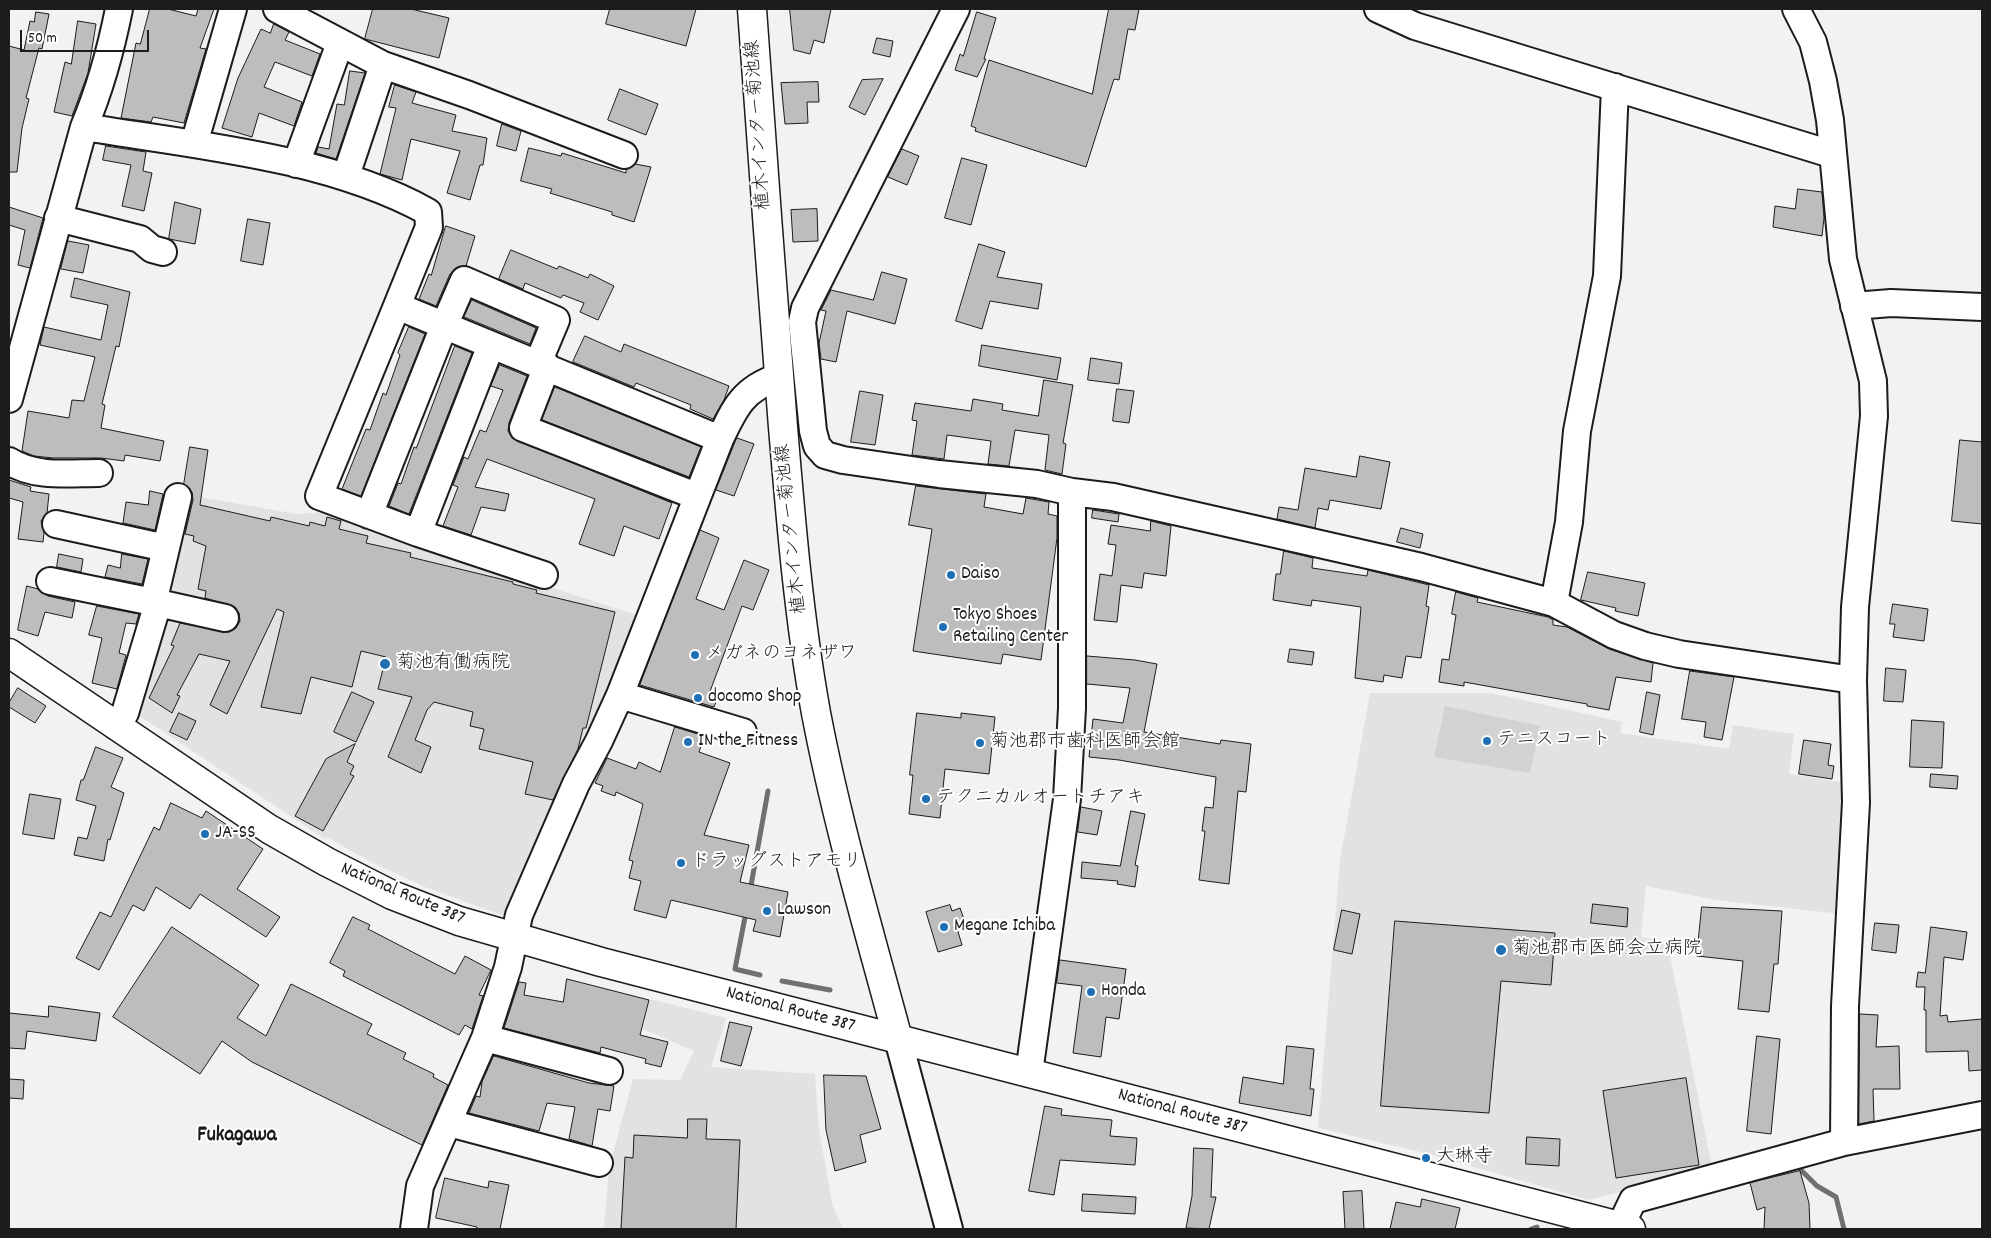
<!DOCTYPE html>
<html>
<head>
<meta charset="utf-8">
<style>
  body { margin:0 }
  #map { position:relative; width:1991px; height:1238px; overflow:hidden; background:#f2f2f2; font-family:Dekko,sans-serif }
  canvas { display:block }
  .frame { position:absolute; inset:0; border:10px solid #1c1c1c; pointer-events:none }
  .scale { position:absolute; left:20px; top:30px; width:129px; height:22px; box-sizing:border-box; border:2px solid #1c1c1c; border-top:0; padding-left:6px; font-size:15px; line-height:18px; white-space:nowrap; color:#1c1c1c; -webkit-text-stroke:4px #fff; paint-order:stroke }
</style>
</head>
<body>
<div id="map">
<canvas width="1991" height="1238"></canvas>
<div class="frame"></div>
<div class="scale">50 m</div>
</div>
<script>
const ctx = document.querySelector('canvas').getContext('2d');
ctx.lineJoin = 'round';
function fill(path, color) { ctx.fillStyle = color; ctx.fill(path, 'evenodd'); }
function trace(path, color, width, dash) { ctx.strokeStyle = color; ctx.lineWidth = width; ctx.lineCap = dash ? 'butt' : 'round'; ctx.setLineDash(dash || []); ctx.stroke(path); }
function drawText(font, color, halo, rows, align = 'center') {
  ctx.font = font + ' Dekko,"Klee One",sans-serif'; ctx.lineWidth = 4; ctx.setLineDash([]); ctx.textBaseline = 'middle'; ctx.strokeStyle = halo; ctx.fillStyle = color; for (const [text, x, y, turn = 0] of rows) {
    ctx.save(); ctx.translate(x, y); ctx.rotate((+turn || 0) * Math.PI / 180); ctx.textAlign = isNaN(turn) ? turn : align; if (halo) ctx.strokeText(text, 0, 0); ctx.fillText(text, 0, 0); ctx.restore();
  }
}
fill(new Path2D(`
  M182,494L297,514L328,512L462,559L643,617L507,917L425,887L369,861L327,837L325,839L132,711Z
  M1370,693H1491L1622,722L1620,733L1729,749L1733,725L1794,734L1789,774L1847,783L1841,914L1716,900L1646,886L1641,937L1663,941L1668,945L1712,1168L1589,1200L1425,1153L1318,1128L1340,861Z
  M650,999L726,1018L711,1067L815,1074L819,1130L833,1207L843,1229H604L609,1168L633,1079L680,1080L694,1051L643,1029Z`), '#e2e2e2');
fill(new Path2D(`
  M1445,706L1540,726L1530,773L1434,757Z`), '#d2d2d2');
trace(new Path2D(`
  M750,891L768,791
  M746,912L735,969L760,975
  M782,981L830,990
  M1800,1169L1817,1186L1836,1197L1844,1229
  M1531,1229L1537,1227`), '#707070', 5);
const building = new Path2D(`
  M150,9H168L196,16L198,9H214L200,48L206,49L184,123L153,117L151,122L121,118L136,43L140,44Z
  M373,9H411L449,18L439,58L365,39Z
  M610,9H696L686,46L606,24Z
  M790,9H831L824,43L814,40L810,54L794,50Z
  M1109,9H1139L1135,30L1128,29L1119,80L1114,79L1086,167L975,131L976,128L971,126L989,60L1092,94Z
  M36,12L49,14L42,49L39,48L26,98L29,99L22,128L17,172H9V46L24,50L30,21L34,22Z
  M977,12L996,18L984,59H986L977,77L955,70L960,54L963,56Z
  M78,21L96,24L88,73L72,116L54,112L65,62L71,64Z
  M274,24L289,32L285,40L320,54L312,76L275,62L264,87L302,102L294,126L259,113L252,137L222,128L238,78L261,29L270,33Z
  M877,38L893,41L890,57L873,53Z
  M350,71L365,73L336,159L316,153L318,147L329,149L337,104L344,105Z
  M883,79L865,115L849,107L862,80Z
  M818,82L819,102H807L808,123L785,124L781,83Z
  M395,85L416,92L412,103L456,115L452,131L487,138L483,165H480L470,200L447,193L460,151L411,139L402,180L380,174L396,108L389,107Z
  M620,89L658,104L646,135L608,120Z
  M502,124L521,131L516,151L497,146Z
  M106,146L146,152L143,171L152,173L144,211L122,206L131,165L103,160Z
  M529,148L561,156L562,153L626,173V170L635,164L651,167L634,222L612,215V212L550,193L552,189L521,181Z
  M902,149L919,156L907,185L888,177Z
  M962,158L987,165L971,225L945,218Z
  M1798,189L1822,192L1824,218L1822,236L1773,227L1775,206L1795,209Z
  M175,202L201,209L195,244L169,239Z
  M9,207L43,218L30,268L18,265L25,230L9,225Z
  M817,209L818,241L793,242L791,210Z
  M248,219L270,223L263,265L241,261Z
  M446,226L475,236L466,266L456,268L450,274L436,306L419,299L429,274L431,275Z
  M68,241L89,245L83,273L61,269Z
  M979,244L1005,252L997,277L1042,284L1038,309L990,301L982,329L956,321Z
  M511,250L557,269L559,266L588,278L590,274L614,286L598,320L580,312L584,303L563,295L561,298L525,283L523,289L499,279Z
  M882,272L907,279L895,324L847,311L836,362L821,359L819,343L826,311L821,310L831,290L873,300Z
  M75,278L130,292L119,347L116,346L102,404L105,405L101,428L164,441L160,461L125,455L124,461L101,458H53L34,456L22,451L28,411L69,418L72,400L84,401L95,357L40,345L44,327L101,340L108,305L71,297Z
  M472,300L536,328L530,344L464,317Z
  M409,327L425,334L361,496L342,489L366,429L370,430L383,393L386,395L400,355L398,353Z
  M585,336L621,352L624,344L729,386L724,400L713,419L690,409L691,405L636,383L634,387L573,362Z
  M982,345L1061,358L1057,380L979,366Z
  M455,346L472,353L409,514L389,506L398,483L401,484L414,447L416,448Z
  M1091,358L1122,363L1119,384L1088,380Z
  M500,365L527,376L509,423L508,431L512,438L672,503L659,539L624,526L614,556L579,544L595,499L487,459L475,487L509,494L505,511L481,507L471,535L443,526L458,487L453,485L464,457L468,459L480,430L486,432L503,390L491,386Z
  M1044,380L1073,385L1063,443L1066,444L1062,474L1045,470L1049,435L1015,430L1009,466L988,464L991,441L947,435L944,459L912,455L917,421L912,420L915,403L971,411L973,399L1003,404L1002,410L1038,416Z
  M555,387L701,447L689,477L542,420Z
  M1117,389L1134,391L1129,423L1113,421Z
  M860,391L883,395L875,445L851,442Z
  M737,438L754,444L734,496L716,490Z
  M1960,440L1982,442V524L1952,521Z
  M190,447L208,450L200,505L270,521L271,517L309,526L310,522L325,526L327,517L341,521L339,529L368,536L366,543L411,553L410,557L513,582V584L537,590L536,593L615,612L586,728H583L578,749L553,800L525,794L533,762L479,749L484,729L470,726L473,712L434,702L427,710L415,740L431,747L421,773L388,757L412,697L378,689L386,657L361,651L352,687L311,677L301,714L261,707L284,612L277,609L227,714L210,705L230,661L199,654L177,695L180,696L172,713L149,698L174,646L171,645L180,623L229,632L236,628L240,621L239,613L235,607L205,598L206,591L198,589L206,546L193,541L194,536L185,534L193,500L192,492L184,484Z
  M1360,456L1390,462L1381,509L1330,500L1328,510L1318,508L1315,528L1277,519L1279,507L1298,510L1305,468L1356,477Z
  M9,480L31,487L30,491L49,494L47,513L41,521L44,533L43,542L18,539L23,502L9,498Z
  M916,486L986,494L984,507L1023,514L1026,498L1049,502L1048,514L1057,516V538L1041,660L1003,654L1001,664L913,651L932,529L909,525Z
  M150,491L163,494L155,530L123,523L126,502L148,505Z
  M1093,510L1119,514L1118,522L1092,518Z
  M1151,521L1171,526L1166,576L1144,573L1142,588L1121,585L1117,622L1094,620L1100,574L1112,576L1116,545L1108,544L1111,525L1150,531Z
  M1401,528L1423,534L1420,548L1397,542Z
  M700,530L719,538L696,599L724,610L744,560L769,570L753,610L742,606L709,694L718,697L714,707L640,685Z
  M1284,551L1313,558L1312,568L1367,576L1368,570L1429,585L1426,606L1429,607L1421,658L1406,656L1402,678L1384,675L1383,682L1355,678L1361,607L1312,600L1311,606L1273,600L1276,574H1280Z
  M59,554L83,559L81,572L57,567Z
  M122,554L148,559L142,584L105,577L108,565L120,568Z
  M1588,572L1645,583L1638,616L1615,611L1616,608L1581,600Z
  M27,586L38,589L48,596L75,602L72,618L45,612L38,636L18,630Z
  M1456,592L1478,598L1477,602L1548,617L1553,620V625L1567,627L1609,649L1653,663L1651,682L1616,677L1609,710L1587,706V704L1464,682V686L1439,682L1442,659L1449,660L1456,615L1452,614Z
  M1893,604L1928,609L1924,641L1893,637L1895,624H1890Z
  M97,606L139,614L136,624L126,623L119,653L126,655L117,689L92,683L102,638L89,635Z
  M1290,649L1314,652L1312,665L1288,662Z
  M1087,656L1135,660L1157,664L1144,732L1220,744L1221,740L1251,744L1246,792L1238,791L1229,884L1199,880L1205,831H1202L1205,807L1213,808L1216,777L1119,760L1089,757L1093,719L1123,723L1130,688L1087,684Z
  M1886,668L1906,670L1903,702L1884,701Z
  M1690,671L1734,677L1722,740L1704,737L1706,722L1682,719Z
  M18,688L46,706L35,723L9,707V703Z
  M352,692L374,702L356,742L334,732Z
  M1647,692L1660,695L1653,735L1640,732Z
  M179,713L196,721L187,740L170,732Z
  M917,713L961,718V713L995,717L989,774L945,769L940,818L909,814L913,775H910Z
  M1912,720L1944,722L1942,768L1910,767Z
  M675,727L704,736L699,752L730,763L704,835L749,845L740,882L788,892L780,937L753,931L756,920L671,900L666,918L634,910L641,881L629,878L633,861L629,860L643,804L616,792L615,796L601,791L603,786L595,783L607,758L636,769L639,762L660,772Z
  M1804,740L1831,744L1828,765L1834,766L1832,779L1799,774Z
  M355,744L347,762L354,766L350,774L354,776L323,831L295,816L326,759Z
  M96,747L123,758L111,787L124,793L110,840L108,839L104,861L74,855L78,837L87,839L96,806L76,800L81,780H83Z
  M1931,774L1958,776L1957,789L1930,787Z
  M30,794L61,799L54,839L23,834Z
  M171,803L202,818L206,811L263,849L237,889L280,917L266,937L200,894L190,909L156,887L144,911L133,905L99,970L76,958L100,912L111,917L154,827L159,830Z
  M1081,807L1102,811L1097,835L1078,832Z
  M1131,811L1145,814L1135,865L1138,866L1135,887L1117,884L1118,881L1081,878L1082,862L1120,866Z
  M1593,904L1628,908L1627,927L1591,923Z
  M950,905L952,911L960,908L965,922L956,925L962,945L938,952L926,912Z
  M1702,907L1782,911L1778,964H1774L1769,1012L1738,1009L1743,961L1697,956Z
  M1342,910L1360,914L1352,954L1334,950Z
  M353,917L370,925L368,929L455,974L465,956L491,970L479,995L483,996L472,1029L465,1025L459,1035L343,976L345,971L330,963Z
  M1395,921L1555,933L1551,985L1501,981L1489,1113L1381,1106Z
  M1875,923L1899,925L1896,953L1872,950Z
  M172,927L259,985L237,1018L266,1036L291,984L372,1024L367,1034L406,1053L403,1059L434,1074L433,1077L448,1085L422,1145L252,1062L222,1041L200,1074L113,1017Z
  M1931,927L1967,932L1963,960L1944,957L1940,1016L1947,1015L1948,1022L1982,1019V1070L1969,1071L1968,1051L1926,1052V1010H1924L1925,987H1916L1918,972L1925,973Z
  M1060,960L1126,969L1119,1019L1106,1017L1101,1057L1073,1053L1082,986L1057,983Z
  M567,979L649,1000L640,1035L668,1042L661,1067L645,1063L646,1059L601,1047L600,1053L504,1028L519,982L526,983L524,995L563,1002Z
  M49,1006L100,1013L96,1041L27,1031L25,1049L9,1048V1013L48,1017Z
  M1860,1014L1878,1015L1876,1047L1899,1046L1900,1089H1873L1874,1121L1859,1124Z
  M730,1022L752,1027L741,1066L721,1061Z
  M1757,1036L1780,1039L1771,1134L1747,1131Z
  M1287,1046L1314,1049L1310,1089H1314L1311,1116L1239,1103L1243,1077L1283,1084Z
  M494,1056L589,1083L614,1086L610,1111L598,1109L592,1146L569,1139L575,1107L547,1103L539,1131L469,1113L476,1096L480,1097L482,1082Z
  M824,1075L866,1076L881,1129L860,1135L866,1162L835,1171L826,1130Z
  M1686,1078L1699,1165L1616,1178L1603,1091Z
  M9,1079L24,1080L23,1099L9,1098Z
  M1045,1106L1062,1109L1061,1115L1112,1120L1110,1136L1137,1138L1135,1165L1060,1160L1054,1195L1029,1191Z
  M688,1119H707L706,1139L740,1140L736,1229H621L625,1157L633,1158L634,1135L687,1138Z
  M1527,1137L1560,1139L1559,1166L1526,1164Z
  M1194,1148L1213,1149L1211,1197H1216L1209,1229L1186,1228L1192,1196Z
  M1800,1171L1809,1203L1810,1229H1764L1765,1207L1757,1210L1750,1183Z
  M445,1178L488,1188L489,1181L509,1185L500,1229H476L477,1227L436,1218Z
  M1362,1191L1364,1229H1345L1343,1192Z
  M1083,1194L1136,1197L1135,1214L1082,1211Z
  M1422,1199L1460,1208L1455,1229H1390L1396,1202L1420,1207Z`);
fill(building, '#bdbdbd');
trace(building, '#1c1c1c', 1);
const minor = new Path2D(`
  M277,9L383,65L469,95L624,155
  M956,9L805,308L802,322L813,431L817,446L825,455L843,460L939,474L1037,484L1072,492L1113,497L1421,567L1554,603L1614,635L1645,646L1679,654L1853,680
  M1378,9L1415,26L1831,154
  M1796,9L1813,42L1823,81L1830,120L1843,259L1873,381L1874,416L1855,607L1853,680L1856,802L1845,1006L1844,1142
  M84,127C195,145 329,157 428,212L429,227L397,306L720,439
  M194,144L233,9
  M296,164L340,43
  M346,176L383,65
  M58,218L140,239L152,249L163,252
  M397,306L319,496L418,533L544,575
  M1854,306L1891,303L1982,307
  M547,366L523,428L696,496
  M9,399L84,127C100,89 111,49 119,9
  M9,461C35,478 69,473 99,473
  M369,515L444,326L464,280L556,320L538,363
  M56,524L166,548
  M418,533L491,345
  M50,581L158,603L125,713L116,726
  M153,603L178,497
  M158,603L225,618
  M1554,603L1569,522L1577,431L1607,276L1615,87
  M620,695L743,732
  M485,1038L609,1071
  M898,1039L949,1229
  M1029,1073L1067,799L1072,708V492
  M449,1123L599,1163
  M1620,1227L1633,1200L1844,1142L1982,1115
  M414,1229L420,1186L485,1038L508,967L519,915L576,784L599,741L620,695L720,439C735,407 744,388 779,377`);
const major = new Path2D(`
  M752,9C762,148 772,288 783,427C791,523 799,619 816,713C837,823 869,931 898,1039`);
const highway = new Path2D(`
  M9,653L269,829L327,862L392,895L459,921L601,962L1631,1229`);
trace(minor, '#1c1c1c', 30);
trace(major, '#1c1c1c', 31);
trace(highway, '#1c1c1c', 31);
trace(minor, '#fff', 26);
trace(major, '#fff', 28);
trace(highway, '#fff', 28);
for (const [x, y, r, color] of [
  [951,575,5,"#1f6fb2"],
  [943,627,5,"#1f6fb2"],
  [695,655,5,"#1f6fb2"],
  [385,664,6,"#1f6fb2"],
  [698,698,5,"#1f6fb2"],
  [1487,741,5,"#1f6fb2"],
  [688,742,5,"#1f6fb2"],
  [980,743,5,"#1f6fb2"],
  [926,799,5,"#1f6fb2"],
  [205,834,5,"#1f6fb2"],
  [681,863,5,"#1f6fb2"],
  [767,911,5,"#1f6fb2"],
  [944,927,5,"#1f6fb2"],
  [1501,950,6,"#1f6fb2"],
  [1091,992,5,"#1f6fb2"],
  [1426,1158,5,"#1f6fb2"]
]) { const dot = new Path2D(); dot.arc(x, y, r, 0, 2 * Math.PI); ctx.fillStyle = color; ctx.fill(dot); trace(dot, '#fff', 2); }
drawText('19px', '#1c1c1c', '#fff', [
  ["植木インター菊池線",760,125,-94],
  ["植木インター菊池線",793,529,-96],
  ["National Route 387",402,895,23],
  ["National Route 387",790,1011,15],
  ["National Route 387",1182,1113,15]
]);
drawText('19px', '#1c1c1c', '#fff', [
  ["Daiso",961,575],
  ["Tokyo Shoes",953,616],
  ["Retailing Center",953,638],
  ["メガネのヨネザワ",705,655],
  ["菊池有働病院",396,664],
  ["docomo Shop",708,698],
  ["テニスコート",1497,741],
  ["IN the Fitness",698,742],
  ["菊池郡市歯科医師会館",990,743],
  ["テクニカルオートチアキ",936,799],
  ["JA-SS",215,834],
  ["ドラッグストアモリ",691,863],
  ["Lawson",777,911],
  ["Megane Ichiba",954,927],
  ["菊池郡市医師会立病院",1512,950],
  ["Honda",1101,992],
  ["大琳寺",1436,1158]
], 'left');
drawText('bold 21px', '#1c1c1c', '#fff', [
  ["Fukagawa",237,1137]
]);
</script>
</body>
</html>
